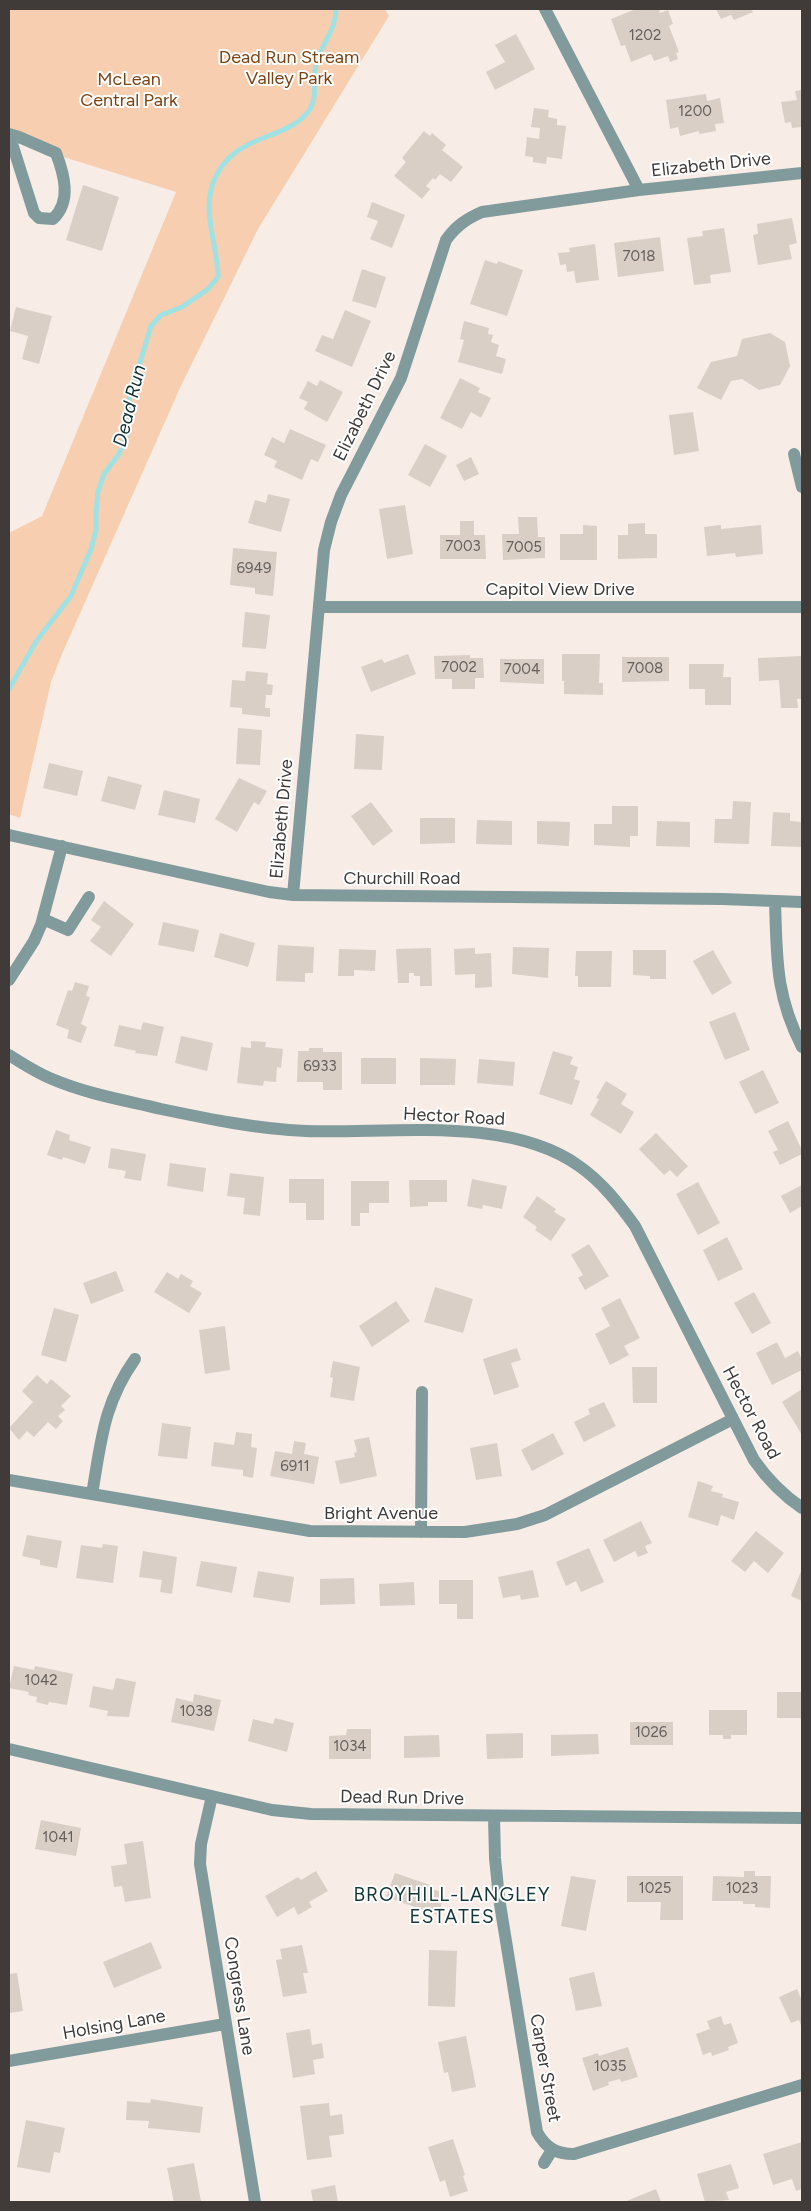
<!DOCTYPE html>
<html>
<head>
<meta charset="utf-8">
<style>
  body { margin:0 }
  #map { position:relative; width:811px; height:2211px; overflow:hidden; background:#f8ede6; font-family:Figtree,sans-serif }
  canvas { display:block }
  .frame { position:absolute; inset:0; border:10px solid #403b38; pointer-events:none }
</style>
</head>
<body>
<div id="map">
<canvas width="811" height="2211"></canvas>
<div class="frame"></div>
</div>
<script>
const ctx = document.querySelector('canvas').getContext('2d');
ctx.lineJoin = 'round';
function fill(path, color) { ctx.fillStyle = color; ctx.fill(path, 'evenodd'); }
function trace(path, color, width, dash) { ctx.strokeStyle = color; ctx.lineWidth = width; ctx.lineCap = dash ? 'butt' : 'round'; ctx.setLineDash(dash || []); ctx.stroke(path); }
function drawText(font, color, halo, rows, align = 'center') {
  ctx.font = font + ' Figtree,sans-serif'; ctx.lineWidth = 4; ctx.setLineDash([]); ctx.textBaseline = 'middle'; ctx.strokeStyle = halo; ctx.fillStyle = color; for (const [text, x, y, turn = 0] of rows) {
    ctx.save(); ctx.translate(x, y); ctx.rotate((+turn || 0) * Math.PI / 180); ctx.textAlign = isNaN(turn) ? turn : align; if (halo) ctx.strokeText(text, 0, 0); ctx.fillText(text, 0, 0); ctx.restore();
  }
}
fill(new Path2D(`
  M9,9H385L389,16L258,229L180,388L62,654L51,682L20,818L9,814V533L42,516L176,192L9,140Z`), '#f8ceb0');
trace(new Path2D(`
  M9,689L37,640L71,596L91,549L96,530V513L98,492L104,474L119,454L127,434L129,399L151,326L161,315L182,307L208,289L218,277C218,246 202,214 213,183C233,130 288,143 310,109C319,94 311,78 317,61C323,42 336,29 336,9`), '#a0e2e3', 5);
fill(new Path2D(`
  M636,9H659L660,13L668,10L673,24L669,26L679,52L676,53L678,59L670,62L668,56L654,61L651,54L631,62L625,45L621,46L611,19Z
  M716,9H751L753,12L734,20L731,15L721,19Z
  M516,34L535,69L495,90L486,72L505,62L495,45Z
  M802,90V127L792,128L791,122L785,123L781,102L797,100L795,91Z
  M706,94L707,101L720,98L724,123L715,124L716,131L699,134V131L680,136L678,127L670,129L666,100Z
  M534,108L549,110L548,117L557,119V125L566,126L562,159L547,157L546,164L533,162V157L525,156L527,137L539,139L540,128L531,127Z
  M424,131L430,136L432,133L446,145L442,150L463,167L451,182L440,174L435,180L433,178L426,186L430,189L422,199L394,176L406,162L402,158Z
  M83,185L119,197L102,251L66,240Z
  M372,202L405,215L392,248L370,239L378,221L367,217Z
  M792,218L797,243L789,245L792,259L758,265L753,235L758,234L757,224Z
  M724,228L731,272L710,275L711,283L694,285L687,238L703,236L702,231Z
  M660,237L664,271L618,277L614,243Z
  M595,244L599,280L576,283L574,271L567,272L566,264L560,265L558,253L570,252L569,248Z
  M485,260L497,264L498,261L523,270L507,316L470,304Z
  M362,269L386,277L376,308L352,301Z
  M16,307L52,316L39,364L22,359L28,336L10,331Z
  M345,310L371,321L352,367L315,351L322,335L333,339Z
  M464,321L489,328L488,334L493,335L491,342L499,345L496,356L506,359L502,374L458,362L464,340L460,339Z
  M770,333L785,342L790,366L780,385L759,390L742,379L731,381L721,400L697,388L711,362L737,356L742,339Z
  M460,378L480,388L478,392L491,398L481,418L471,412L462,429L440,418Z
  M320,380L343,392L327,422L304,409L308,402L299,398L308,381L317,386Z
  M693,412L699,451L674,455L669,415Z
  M290,429L326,445L318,462L311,459L302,480L274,467L277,461L264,455L272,437L284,443Z
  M425,444L447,456L430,487L408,475Z
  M471,457L479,474L464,481L456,465Z
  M268,494L290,499L281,532L248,523L255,500L266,503Z
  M405,505L413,554L387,559L379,509Z
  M518,517H537L538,537H545V558L503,560L502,534H519Z
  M460,521H474V535H485L486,559H440V535H460Z
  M645,523V534H657V558L618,559V535H628V524Z
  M583,525L597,526V560H560V534H583Z
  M721,525V529L761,525L763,554L736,557L735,553L707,556L704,527Z
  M233,548L277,552L273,596L255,594V588L230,585Z
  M245,612L270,615L266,649L242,647Z
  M408,654L416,674L371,692L361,667L382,659L384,663Z
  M562,654H600L599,683H603V695L564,694V681H562Z
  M470,655V658H483L484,678H475V689H452V679H435L434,656Z
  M802,656V699H797L798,708H781L779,680L759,681L758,658Z
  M622,657H669V681L622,682Z
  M500,659H544V684L500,682Z
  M689,664H724L723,677H731V705H705V689H689Z
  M246,671L268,673L267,684L273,685L272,695H266L265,708H270V717L242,714V708L230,707L232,680L245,681Z
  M238,728L262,730L260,765L236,764Z
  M356,734L384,736L382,770L354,769Z
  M49,763L83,771L77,796L43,788Z
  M108,776L142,785L135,810L101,801Z
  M239,778L267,791L259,805L254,802L237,832L215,819Z
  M164,790L200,799L195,823L158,815Z
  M733,801L751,802L749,844L714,843L715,819H732Z
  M371,802L393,831L373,846L351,816Z
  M612,806H638V836H630V847L594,845V824H612Z
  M773,812L790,813V821L802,822V847L771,846Z
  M420,818H455V843L420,844Z
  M477,820L512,821V845L476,844Z
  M537,821L570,822L569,846L537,844Z
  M657,821L690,822V847L656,846Z
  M104,901L134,924L111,956L90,941L101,927L91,920Z
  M163,922L199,930L194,952L158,945Z
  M220,933L255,943L248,967L214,957Z
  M278,945L314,947L313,973H305V982L276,981Z
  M513,947L549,948L548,978L512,974Z
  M431,948L432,986H420V976H414V973H409V983H398L396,949Z
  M475,948V954L491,953L492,987L475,988V974L455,975L454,949Z
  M339,949L376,950L375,971L354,970V976H338Z
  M633,950H666V979H650V976L633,975Z
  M713,950L732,983L712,995L693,961Z
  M576,951H612L611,987H578V976H575Z
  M75,982L89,986L86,996L90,997L81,1024L87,1027L81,1043L67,1038L69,1030L56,1025L68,990L72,991Z
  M735,1012L750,1050L725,1060L709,1022Z
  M143,1022L164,1027L157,1056L135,1053L136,1051L114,1046L119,1025L141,1030Z
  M181,1036L213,1043L207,1071L175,1063Z
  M251,1041L266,1042L265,1047L283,1049L281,1068L277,1067L276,1082L264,1081L263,1086L237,1083L241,1047L251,1048Z
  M309,1048H323V1052H342V1090H323V1082H297L298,1051H309Z
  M553,1051L573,1057L570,1064L578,1067L574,1079L580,1081L572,1105L539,1094Z
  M361,1058H396V1084H361Z
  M420,1058L456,1059L455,1085H420Z
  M479,1059L515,1062L513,1086L477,1083Z
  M763,1070L779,1103L755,1114L739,1082Z
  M606,1081L627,1094L621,1104L634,1112L621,1134L590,1115L599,1099L596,1098Z
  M788,1121L802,1150V1154L780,1165L773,1152L778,1150L768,1131Z
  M56,1130L70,1135L69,1140L91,1147L85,1164L63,1157L62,1160L47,1155Z
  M656,1133L688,1166L677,1177L670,1170L664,1175L639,1149Z
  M111,1148L146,1154L141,1181L124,1178L126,1171L108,1168Z
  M170,1163L206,1168L203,1192L167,1186Z
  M230,1173L264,1177L260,1216L243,1214L245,1198L227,1196Z
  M289,1179H324V1220H306V1203H289Z
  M472,1179L507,1186L502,1209L483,1205L482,1209L467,1206Z
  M409,1180H447V1202H428V1206L410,1207Z
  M351,1181H389V1203H369V1213H360V1226H351Z
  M698,1182L720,1223L698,1235L676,1194Z
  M802,1185V1206L790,1213L781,1196Z
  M537,1196L556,1209L554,1212L566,1219L551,1241L535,1230L537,1227L523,1217Z
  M727,1237L743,1269L718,1281L703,1250Z
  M589,1244L609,1276L585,1290L578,1278L583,1275L571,1255Z
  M116,1271L124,1291L91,1304L83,1283Z
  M167,1272L178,1279L181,1274L193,1281L190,1286L202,1293L189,1313L154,1292Z
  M435,1287L473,1299L463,1333L424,1322Z
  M754,1292L771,1323L752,1334L734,1303Z
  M620,1298L640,1338L624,1346L629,1355L610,1365L595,1334L610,1326L601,1308Z
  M396,1301L410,1321L372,1347L359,1326Z
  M54,1308L79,1315L66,1362L41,1355Z
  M225,1326L230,1370L205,1374L199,1330Z
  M777,1342L785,1358L798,1351L802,1360V1370L772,1385L756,1353Z
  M517,1348L521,1360L511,1363L519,1387L494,1395L483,1359Z
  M333,1361L360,1367L354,1401L330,1397L333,1378L330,1377Z
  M632,1367H657V1403H633Z
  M37,1375L47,1384L51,1379L71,1396L61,1406L65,1410L58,1416L63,1421L56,1429L48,1422L34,1437L27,1431L19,1440L9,1428L33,1402L22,1391Z
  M802,1389V1435L782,1402Z
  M604,1402L616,1426L584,1442L574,1422L590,1414L588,1409Z
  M162,1423L191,1427L187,1459L158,1456Z
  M236,1432L252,1434L251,1447L257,1448L253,1478L243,1476V1470L211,1466L214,1442L234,1445Z
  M553,1433L564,1454L532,1471L521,1450Z
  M369,1437L377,1476L340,1484L335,1461L355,1457L354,1453L357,1452L354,1440Z
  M294,1441L306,1443L304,1454L319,1457L314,1484L270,1476L275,1451L292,1454Z
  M497,1443L502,1476L476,1480L470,1448Z
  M698,1481L713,1486L711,1491L723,1494L722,1497L739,1502L734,1520L721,1515L718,1526L688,1517Z
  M641,1521L652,1543L645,1546L648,1553L638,1557L635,1551L614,1562L603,1540Z
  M756,1531L784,1553L768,1573L754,1561L745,1572L731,1561Z
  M27,1535L62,1541L57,1568L40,1565V1560L22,1556Z
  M103,1544L118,1546L113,1583L76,1578L81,1545L102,1548Z
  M589,1548L604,1582L581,1592L576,1581L566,1586L556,1562Z
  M143,1551L177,1557L172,1594L160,1592L162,1580L139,1577Z
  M201,1561L237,1567L232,1593L196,1586Z
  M802,1569V1601L791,1596Z
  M533,1570L539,1597L521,1600L520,1595L503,1598L498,1577Z
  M258,1571L294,1577L290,1603L253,1597Z
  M354,1578L355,1604L320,1605V1579Z
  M439,1580H473V1619H457V1604H439Z
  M414,1582L415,1605L380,1606L379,1584Z
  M14,1666L34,1670L35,1666L73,1674L67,1705L49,1702L48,1705L36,1702L37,1697L28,1695L29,1692L9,1688Z
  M116,1678L136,1682L129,1717L107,1716L108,1711L89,1707L93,1686L113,1690Z
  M777,1692H802V1718H777Z
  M194,1694L221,1700L214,1731L171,1722L176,1698L193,1702Z
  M709,1710H747V1735H731V1739H723V1735H709Z
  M275,1718L294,1723L287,1752L248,1741L253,1719L273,1724Z
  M630,1722H673V1745H630Z
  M347,1729H371V1759H329V1736L346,1735Z
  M523,1733V1758L487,1759L486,1734Z
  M598,1734L599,1754L551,1756V1735Z
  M439,1735L440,1757L404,1758V1736Z
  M41,1820L81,1828L76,1856L35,1849Z
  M143,1841L151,1898L125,1902L122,1886L114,1887L111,1866L127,1864L124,1844Z
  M316,1871L328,1891L309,1902L312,1907L298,1915L294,1907L277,1917L265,1896L298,1877L301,1880Z
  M744,1871H755V1876H771L770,1908L755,1907V1904H743V1901H712L713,1876L744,1877Z
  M395,1873L430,1885L429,1888L445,1893L438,1915L386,1897Z
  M571,1876L596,1880L586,1931L561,1926Z
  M627,1876H683V1920H660L661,1902H627Z
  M151,1942L162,1968L114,1988L103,1962Z
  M302,1945L308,1973H303L307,1993L283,1997L276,1960L282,1959L280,1949Z
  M429,1950L457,1951L455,2007L428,2006Z
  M594,1972L602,2006L576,2011L569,1978Z
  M17,1973L23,2011L9,2013V1974Z
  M797,1989L802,2001V2028L799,2020L791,2023L779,1997Z
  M721,2016L724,2025L731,2023L738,2043L728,2047L729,2050L712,2056L711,2052L703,2055L696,2034L710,2029L707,2021Z
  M310,2029L312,2045L322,2043L324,2058L313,2060L315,2074L293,2078L286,2033Z
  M466,2036L476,2087L452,2092L448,2072L444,2073L438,2042Z
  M628,2047L638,2077L621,2082L620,2079L608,2082L609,2085L593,2091L582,2058L598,2053L599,2056Z
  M151,2099L203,2107L200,2133L148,2128L149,2121L126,2120L127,2101L150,2103Z
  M329,2103L330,2116L342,2114L344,2134L329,2136L332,2157L307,2160L300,2106Z
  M26,2120L65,2128L60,2153L54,2152L50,2173L17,2167Z
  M453,2139L465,2175L463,2176L468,2191L450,2197L445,2180L440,2182L428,2147Z
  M802,2142V2189L796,2191L792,2179L773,2185L763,2154Z
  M194,2163L201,2201L174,2202L167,2168Z
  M731,2164L739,2188L726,2192L729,2200L705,2202L697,2174Z
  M335,2185L338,2202H313L311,2190Z
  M656,2189L661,2202H624Z`), '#d9cfc7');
trace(new Path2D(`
  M545,9L639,190
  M9,134L19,137L56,153C64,174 72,201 53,219L39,218L34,213Z
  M794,454L802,487
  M319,607H802
  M9,835L269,892L293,895L722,899L802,902
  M293,895L324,550L331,522L341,495L401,378L446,240C456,226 466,219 482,212L639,190L802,173
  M775,901C777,958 775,994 802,1047
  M43,919L68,930L89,897
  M9,980L34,941L41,925L62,846
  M9,1055C23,1064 37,1073 52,1079C87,1094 124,1100 161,1109C209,1119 257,1129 306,1131C390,1134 508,1115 579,1166C602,1182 619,1204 635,1226L754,1460C768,1480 783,1495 802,1508
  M9,1480L310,1531L465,1532L517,1524L545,1515L733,1419
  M92,1494C101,1443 103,1404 135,1359
  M421,1532L422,1392
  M9,1749L272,1810L311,1814L802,1818
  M212,1796L201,1844L200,1864L255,2202
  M494,1817L495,1858L499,1898L537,2132C546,2148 556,2154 574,2154L802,2085
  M9,2061L225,2024
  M544,2163L552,2150`), '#819b9c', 12);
drawText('15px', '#66605c', null, [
  ["1202",645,36],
  ["1200",695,112],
  ["7018",639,257],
  ["7003",463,547],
  ["7005",524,548],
  ["6949",254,569],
  ["7002",459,668],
  ["7008",645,669],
  ["7004",522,670],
  ["6933",320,1067],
  ["6911",295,1467],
  ["1042",41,1681],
  ["1038",196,1712],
  ["1026",651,1733],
  ["1034",350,1747],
  ["1041",58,1838],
  ["1025",655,1889],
  ["1023",742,1889],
  ["1035",610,2067]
]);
drawText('18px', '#7b4414', '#fff', [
  ["Dead Run Stream",289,58],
  ["Valley Park",289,79],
  ["McLean",129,80],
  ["Central Park",129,101]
]);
drawText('18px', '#403b38', '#fff', [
  ["Elizabeth Drive",711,165,-6],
  ["Elizabeth Drive",365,406,-64],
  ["Capitol View Drive",560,590],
  ["Elizabeth Drive",282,819,-85],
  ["Churchill Road",402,879],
  ["Hector Road",454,1117,3],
  ["Hector Road",751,1413,62],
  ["Bright Avenue",381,1514],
  ["Dead Run Drive",402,1798,1],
  ["Congress Lane",239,1996,81],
  ["Holsing Lane",114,2025,-10],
  ["Carper Street",545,2068,80]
]);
drawText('italic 19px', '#103132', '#fff', [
  ["Dead Run",130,406,-76]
]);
ctx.letterSpacing = '1px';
drawText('19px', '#133636', '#fff', [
  ["BROYHILL-LANGLEY",452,1895],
  ["ESTATES",452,1917]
]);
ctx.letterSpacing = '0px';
</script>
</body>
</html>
